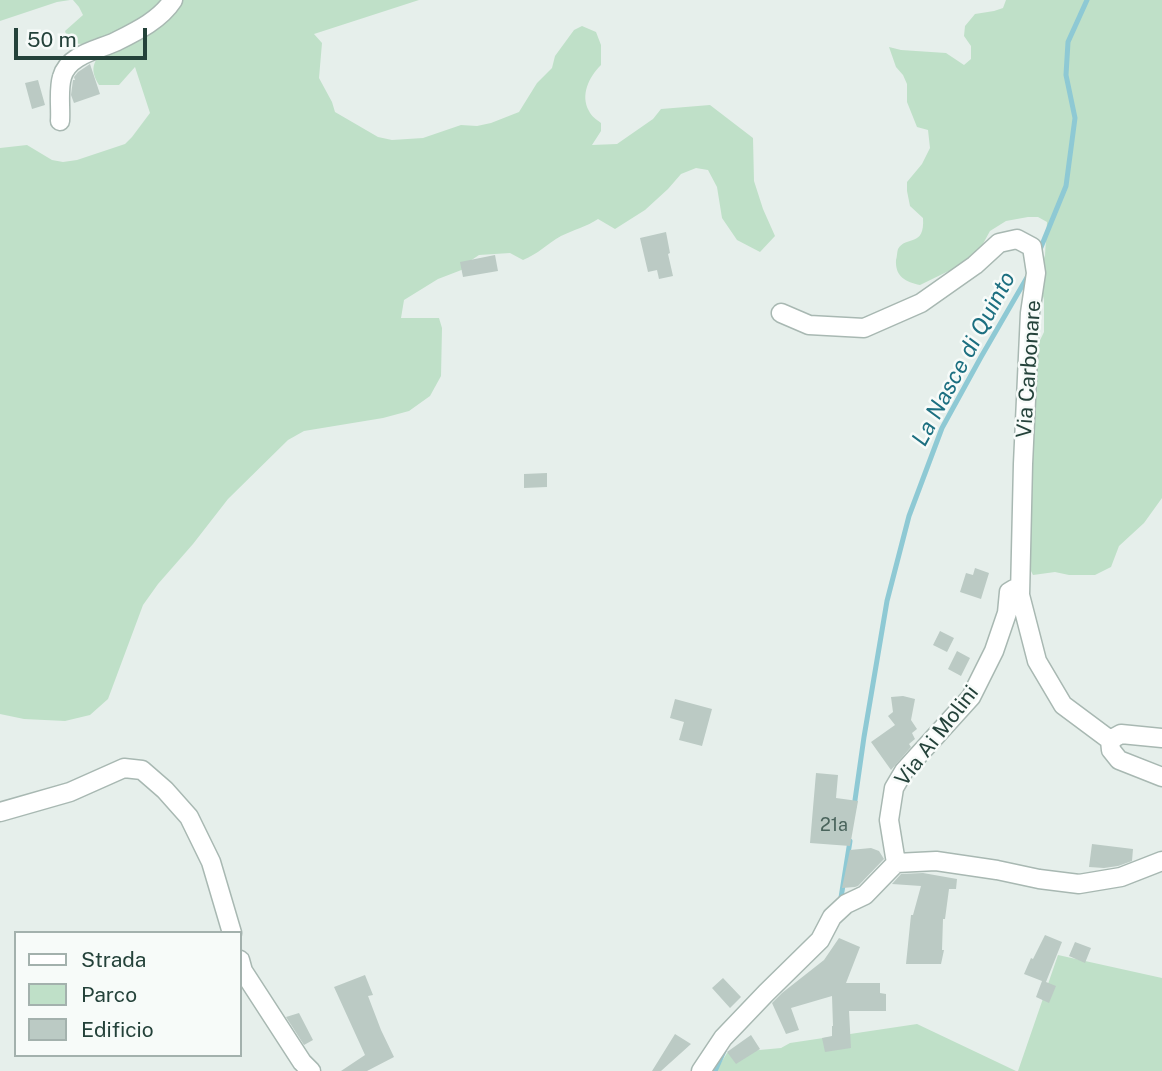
<!DOCTYPE html>
<html>
<head>
<meta charset="utf-8">
<style>
  body { margin:0 }
  #map { position:relative; width:1162px; height:1071px; overflow:hidden; background:#e6efeb; font-family:"Public Sans",sans-serif }
  canvas { display:block }
  .legend { position:absolute; left:14px; top:931px; width:228px; height:126px; box-sizing:border-box; background:#f7fbf9; border:2px solid #a3b1ad; margin:0; padding:9px 12px; list-style:none; font-size:21px; color:#24423a }
  .legend li { display:flex; align-items:center; gap:14px; height:35px }
  .legend b { width:35px; border:2px solid #a3b1ad }
  .scale { position:absolute; left:14px; top:28px; width:133px; height:32px; box-sizing:border-box; border:4px solid #24423a; border-top:0; padding-left:9px; font-size:21px; line-height:24px; white-space:nowrap; color:#24423a; -webkit-text-stroke:5px #f7fbf9; paint-order:stroke }
</style>
</head>
<body>
<div id="map">
<canvas width="1162" height="1071"></canvas>
<ul class="legend">
<li><b style="height:9px;background:#fff"></b>Strada</li>
<li><b style="height:19px;background:#bfe0c8"></b>Parco</li>
<li><b style="height:19px;background:#bbcac4"></b>Edificio</li>
</ul>
<div class="scale">50 m</div>
</div>
<script>
const ctx = document.querySelector('canvas').getContext('2d');
ctx.lineJoin = 'round';
function fill(path, color) { ctx.fillStyle = color; ctx.fill(path, 'evenodd'); }
function trace(path, color, width, dash) { ctx.strokeStyle = color; ctx.lineWidth = width; ctx.lineCap = dash ? 'butt' : 'round'; ctx.setLineDash(dash || []); ctx.stroke(path); }
function drawText(font, color, halo, rows, align = 'center') {
  ctx.font = font + ' "Public Sans",sans-serif'; ctx.lineWidth = 5; ctx.setLineDash([]); ctx.textBaseline = 'middle'; ctx.strokeStyle = halo; ctx.fillStyle = color; for (const [text, x, y, turn = 0] of rows) {
    ctx.save(); ctx.translate(x, y); ctx.rotate((+turn || 0) * Math.PI / 180); ctx.textAlign = isNaN(turn) ? turn : align; if (halo) ctx.strokeText(text, 0, 0); ctx.fillText(text, 0, 0); ctx.restore();
  }
}
fill(new Path2D(`
  M0,0H70L57,2L0,21Z
  M73,0H419L314,34L322,43L319,78L332,102L335,112L378,137L392,140L423,138L461,125L477,126L491,123L519,112L537,83L552,68L555,56L574,30L582,26L596,32L601,45V65C589,77 580,95 589,111C591,116 597,120 601,123V131L592,145L617,144L653,119L661,109L710,105L753,138L754,181L763,209L775,236L760,252L737,240L722,218L717,187L708,170L696,168L681,174L668,189L645,210L615,229L598,219C586,227 573,230 561,236C547,244 538,254 523,260L510,253L479,255L470,261L464,269L438,279L404,300L401,318H439L442,328L441,376L430,396L409,411L383,418L304,431L288,440L228,499L193,544L158,584L143,605L108,699L90,715L65,721L24,719L0,714V148L27,145L52,160L63,162L77,160L125,144L132,137L150,113L135,67L119,85H99C88,67 95,62 105,45L96,38L82,44L69,43L65,31L83,15L79,7Z
  M1006,0H1162V498L1144,523L1119,546L1111,567L1095,575H1069L1055,572L1033,575L1029,567L1028,529L1032,497V357L1044,332V300L1038,277L1045,255L1047,222L1038,217H1028L1006,221L990,231L978,253L965,263L920,285C906,282 895,277 896,260C897,257 897,252 898,249C906,235 925,248 923,218L910,206L907,191V182L922,164L930,148L928,130L917,127L907,102V84L903,75L896,67L889,47L901,50L946,53L964,65L971,59V46L964,36L965,26L975,14L994,11L1003,8Z
  M1058,955L1162,978V1071H1018Z
  M917,1024L1016,1071H716L727,1053L781,1048L790,1043Z`), '#bfe0c8');
trace(new Path2D(`
  M1039,252L1066,186L1075,118L1066,75L1068,42L1087,0
  M854,807L864,737L887,601L909,516L942,428L981,357L1029,274
  M840,904L850,841
  M715,1071L724,1051`), '#8ec9d4', 5);
fill(new Path2D(`
  M90,64L100,94L74,103L71,95L73,80H75L74,77L78,72Z
  M38,80L45,105L32,109L25,83Z
  M666,232L670,253L668,254L673,276L659,279L657,270L648,272L640,238Z
  M495,255L498,271L463,277L460,262Z
  M547,473V487L524,488V474Z
  M975,568L989,573L981,599L960,592L966,573L973,575Z
  M940,631L954,638L947,652L933,645Z
  M957,651L970,658L961,676L948,669Z
  M903,696L915,699L911,720L917,729L912,733L915,739L909,744L911,747L891,770L871,742L895,725L888,716L893,712L891,697Z
  M675,699L712,709L702,746L679,740L684,722L670,718Z
  M816,773L838,775L836,798L858,801L850,846L810,843Z
  M1092,844L1133,849L1132,861L1118,866L1104,868L1089,867Z
  M871,848L879,851L884,859L858,886L855,887L842,888L850,850Z
  M923,873L957,879L956,889H949L945,919H943L942,950H944L941,964H906L911,915H913L921,886L892,884L901,874Z
  M1045,935L1062,942L1046,982L1056,986L1049,1003L1036,997L1042,981L1024,974L1031,958L1033,959Z
  M839,938L860,947L846,983H880V993L886,994V1011H849L851,1048L825,1052L822,1038L832,1036V1026H833L832,996L791,1008L799,1030L786,1034L772,1003L782,993L824,960Z
  M1075,942L1091,948L1085,963L1069,956Z
  M365,975L373,995L368,996L381,1030L394,1057L367,1071H341L365,1055L334,987Z
  M723,978L741,997L730,1008L712,988Z
  M299,1013L313,1040L304,1045L286,1017Z
  M675,1034L691,1044L661,1071H652Z
  M751,1035L760,1049L736,1064L727,1052Z`), '#bbcac4');
const minor = new Path2D(`
  M60,121C61,108 58,90 62,77C68,55 97,50 115,42C137,31 160,20 173,0
  M781,313L809,325L864,328L921,303L975,265L999,243L1017,239L1032,247L1036,273L1030,313L1023,464L1020,595L1037,661L1063,705L1110,740
  M1162,738L1121,734L1110,740L1111,750L1119,760L1162,777
  M0,812L70,792L124,768L142,770L165,790L189,817L211,862L232,933
  M896,863L936,861L997,870L1039,879L1079,884L1121,877L1162,861
  M240,960L243,971L302,1062L311,1071
  M701,1071L723,1038L766,993L820,940L832,917L846,904L865,895L896,863L889,820L894,788L904,771L971,697L994,651L1007,613L1009,592L1014,589L1020,595`);
trace(minor, '#a8b8b2', 21);
trace(minor, '#fff', 18);
drawText('18px', '#4a645c', null, [
  ["21a",834,825]
]);
drawText('21px', '#24423a', '#f7fbf9', [
  ["Via Carbonare",1029,369,-86],
  ["Via Ai Molini",937,736,-52]
]);
drawText('italic 23px', '#1c6f80', '#f7fbf9', [
  ["La Nasce di Quinto",964,359,-62]
]);
</script>
</body>
</html>
